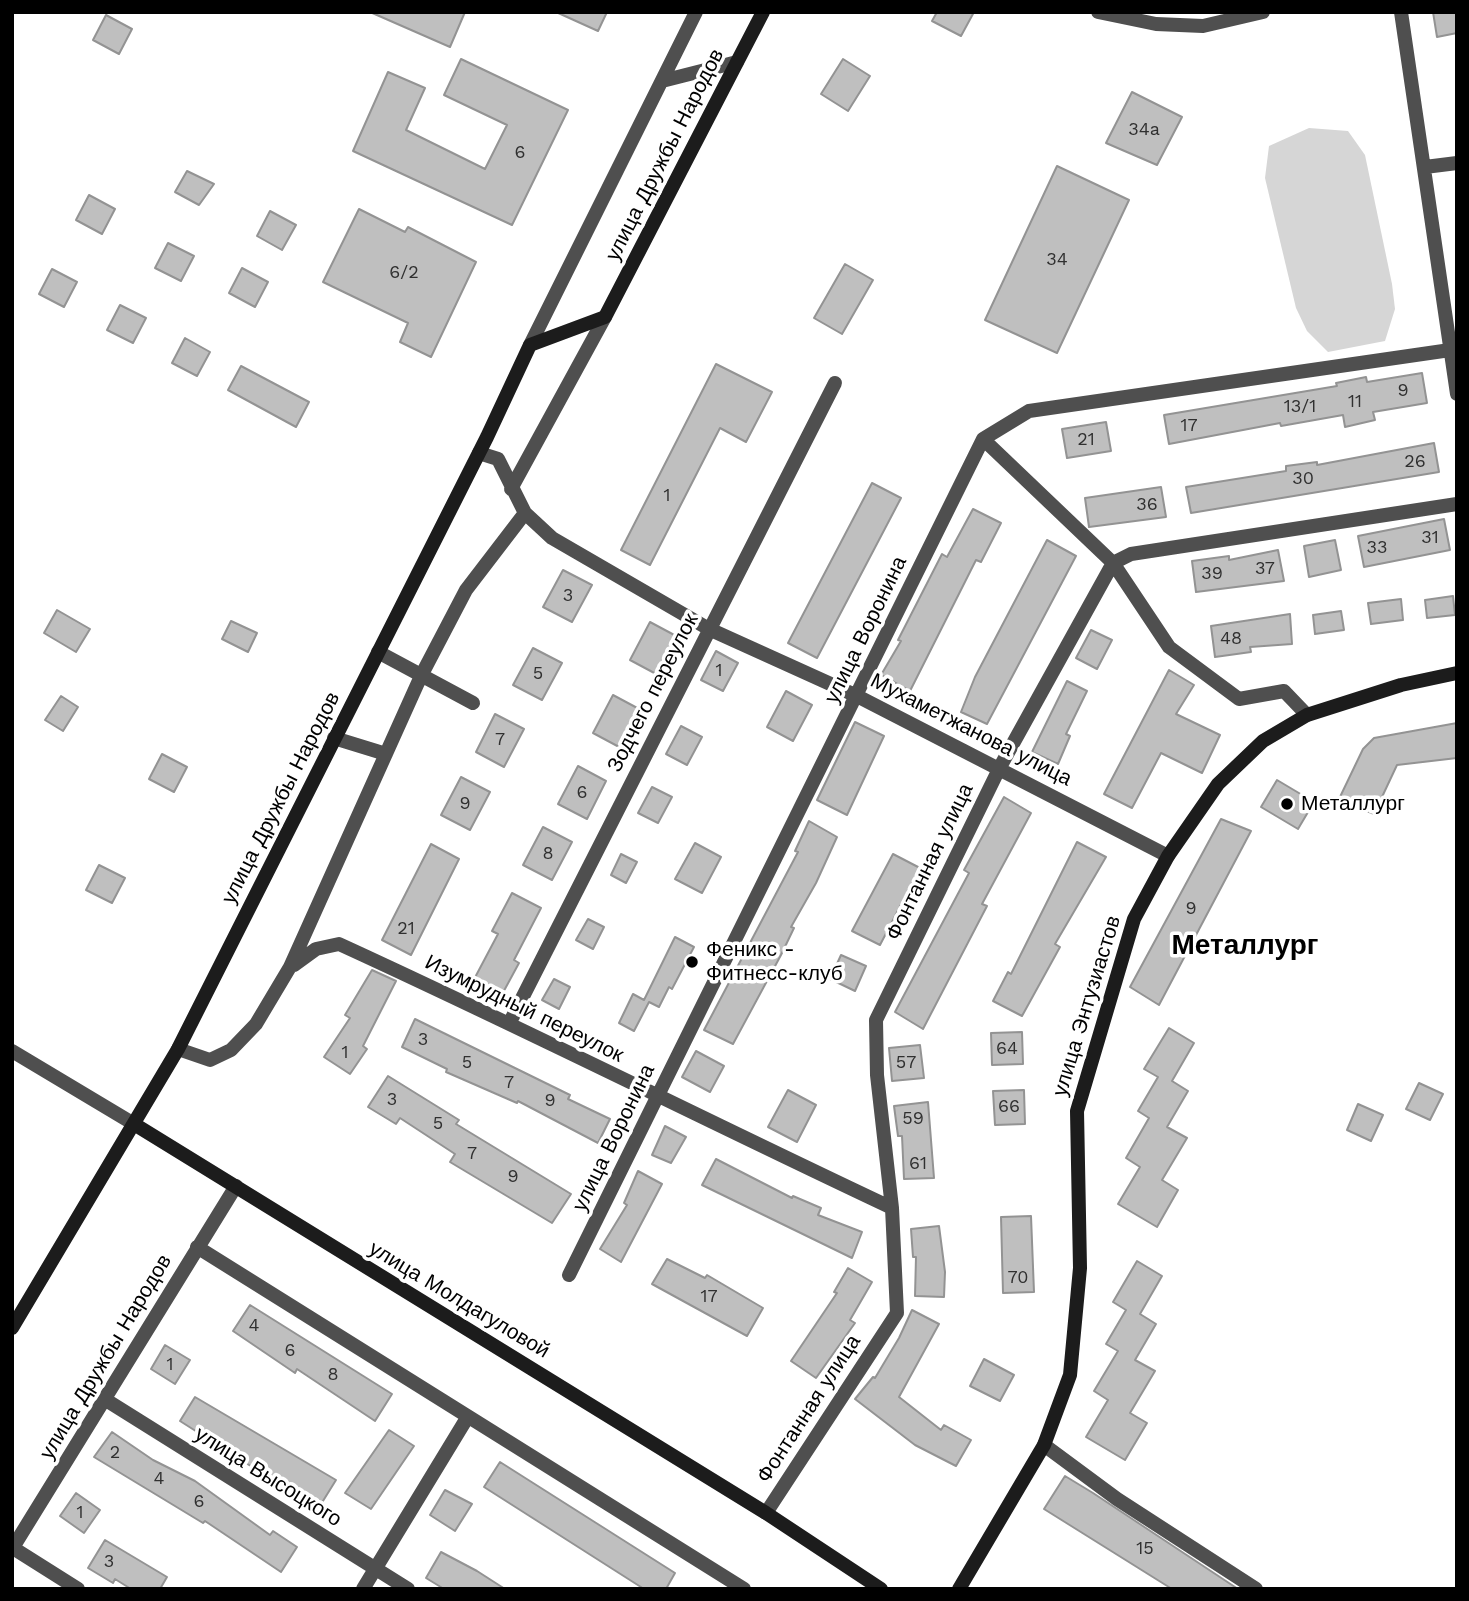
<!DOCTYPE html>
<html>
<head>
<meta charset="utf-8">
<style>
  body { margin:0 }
  #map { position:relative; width:1469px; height:1601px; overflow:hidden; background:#fff; font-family:"Work Sans",sans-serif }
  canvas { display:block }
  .frame { position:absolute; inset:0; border:14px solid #000; pointer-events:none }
</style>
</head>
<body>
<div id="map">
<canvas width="1469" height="1601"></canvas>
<div class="frame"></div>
</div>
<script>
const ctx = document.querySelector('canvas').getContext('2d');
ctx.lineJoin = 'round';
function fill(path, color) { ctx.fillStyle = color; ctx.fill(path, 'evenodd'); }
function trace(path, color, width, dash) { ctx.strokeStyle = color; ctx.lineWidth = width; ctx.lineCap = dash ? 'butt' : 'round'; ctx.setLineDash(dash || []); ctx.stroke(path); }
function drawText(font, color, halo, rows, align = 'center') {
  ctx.font = font + ' "Work Sans",sans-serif'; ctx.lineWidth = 7; ctx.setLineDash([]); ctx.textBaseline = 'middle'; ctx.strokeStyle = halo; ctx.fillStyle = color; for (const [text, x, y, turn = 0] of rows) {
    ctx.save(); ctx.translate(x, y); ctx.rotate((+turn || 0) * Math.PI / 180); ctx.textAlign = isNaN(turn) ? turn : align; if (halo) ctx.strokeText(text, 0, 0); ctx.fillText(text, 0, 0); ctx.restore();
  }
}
fill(new Path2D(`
  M1309,128L1348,131L1365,155L1392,284L1395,309L1385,341L1328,352L1307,331L1296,308L1265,178L1269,146Z`), '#d6d6d6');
const building = new Path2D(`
  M370,12H465L450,47Z
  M556,12H607L598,31Z
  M937,12H974L961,36L932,21Z
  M1433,12H1457V33L1437,37Z
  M106,15L132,29L119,54L93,40Z
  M461,59L568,110L512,225L353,151L388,72L425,88L406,130L485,169L507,125L444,95Z
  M843,59L870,76L848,111L821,94Z
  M1132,92L1182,117L1157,165L1106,143Z
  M1057,166L1129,200L1057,353L985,320Z
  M187,171L214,184L199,205L175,192Z
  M89,195L115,209L102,234L76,220Z
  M359,209L405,232L408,227L476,262L431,357L400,342L408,323L323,282Z
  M270,211L296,225L282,250L257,236Z
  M168,243L194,256L181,281L155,268Z
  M845,264L873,280L842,334L814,318Z
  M242,268L268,282L255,307L229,293Z
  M52,269L77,282L64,307L39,294Z
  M120,305L146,318L133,343L107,330Z
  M185,338L210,352L197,376L172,363Z
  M716,364L772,392L746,442L720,428L650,565L621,550Z
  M241,366L309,402L296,427L228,390Z
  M1422,373L1427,403L1373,412L1375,420L1345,427L1343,415L1281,426L1280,423L1169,444L1164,415L1337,386L1336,383L1366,377L1367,382Z
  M1106,422L1111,451L1067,458L1062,429Z
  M1434,443L1439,472L1191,513L1186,487L1286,471V466L1317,462V465Z
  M872,483L901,498L817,658L788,643Z
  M1161,487L1166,517L1089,527L1085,498Z
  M973,509L1001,523L981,562L976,560L910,691L881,675L901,641L898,640L942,554L947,557Z
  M1444,519L1450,550L1364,567L1358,536Z
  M1047,540L1076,556L987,724L961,712L975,677Z
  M1335,540L1341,570L1309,577L1304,546Z
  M1278,550L1284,581L1196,592L1192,561L1229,556V560Z
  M563,570L592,585L572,622L543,607Z
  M1453,596L1455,615L1427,618L1425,600Z
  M1401,599L1403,620L1371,624L1368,603Z
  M57,610L90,629L76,652L44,633Z
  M1341,611L1344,630L1315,634L1313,615Z
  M1290,614L1292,644L1250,647L1251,652L1215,657L1211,626Z
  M231,621L257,633L248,652L222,639Z
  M650,622L678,637L658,675L630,660Z
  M1091,630L1112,640L1097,669L1076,658Z
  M533,648L562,663L542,700L513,685Z
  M716,651L738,663L723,691L701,680Z
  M1169,670L1194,685L1176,714L1220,735L1202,773L1161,753L1132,808L1104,794Z
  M1067,681L1087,691L1066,734L1070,736L1058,764L1032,752Z
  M786,691L812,705L793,741L767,727Z
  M613,695L641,710L621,748L593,733Z
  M61,696L78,707L63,731L45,720Z
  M495,714L524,729L504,767L476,752Z
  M855,722L884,736L847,815L817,800Z
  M1457,723V758L1397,765L1374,814L1339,799L1363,749L1374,738Z
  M681,726L702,737L687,765L666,754Z
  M162,754L187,767L174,792L149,779Z
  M578,766L606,781L587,819L558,804Z
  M461,777L490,792L470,830L441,815Z
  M1277,780L1314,802L1298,829L1261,807Z
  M652,787L672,797L658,823L638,813Z
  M1004,797L1031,813L982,904L987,906L923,1029L895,1012L969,873L964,870Z
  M1221,819L1251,831L1159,1005L1130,987Z
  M809,821L837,837L816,883L791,927L794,928L781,955L733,1044L704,1030L798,852L795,851Z
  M543,827L572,842L552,880L523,865Z
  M1077,842L1106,857L1055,944L1060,947L1022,1016L993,1001L1008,972L1011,974Z
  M695,843L721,857L702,893L675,879Z
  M431,844L459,859L411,955L382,940Z
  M621,854L637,862L626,883L611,875Z
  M893,854L920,868L880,945L852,931Z
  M99,865L125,878L112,903L86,890Z
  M512,893L541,908L514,960L519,963L499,1000L471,985L498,934L492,931Z
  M588,919L604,927L593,949L576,940Z
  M675,937L694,947L672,989L669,987L659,1007L649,1002L634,1031L619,1023L633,994L644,1000Z
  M841,955L866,966L855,991L830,979Z
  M372,970L396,981L363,1046L367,1049L350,1074L324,1057L350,1018L345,1015Z
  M554,979L570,987L559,1009L542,1000Z
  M415,1019L570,1095L568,1099L610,1119L598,1143L518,1101L517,1103L446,1072L447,1069L402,1047Z
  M1169,1028L1194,1043L1172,1081L1188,1091L1167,1127L1187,1138L1162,1180L1178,1190L1157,1227L1118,1204L1140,1167L1126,1158L1149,1118L1138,1111L1158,1077L1144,1069Z
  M1022,1032L1023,1064L992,1065L991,1033Z
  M920,1045L924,1078L892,1081L889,1048Z
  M696,1051L724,1066L710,1092L682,1077Z
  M388,1076L459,1120L456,1124L571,1194L552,1223L450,1162L455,1154L400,1118L396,1124L368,1107Z
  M1419,1083L1443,1094L1430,1120L1406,1109Z
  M788,1090L816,1105L797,1142L768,1127Z
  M1024,1090L1025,1124L995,1125L993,1091Z
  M928,1102L934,1178L904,1179L902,1136H898L894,1106Z
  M1358,1104L1383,1115L1371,1141L1347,1130Z
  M665,1126L686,1137L671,1163L652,1155Z
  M716,1159L792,1198L793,1196L821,1208L818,1215L862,1232L852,1258L702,1185Z
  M638,1171L662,1184L621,1262L600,1249L627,1205L624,1203Z
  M1031,1216L1034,1292L1003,1293L1001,1217Z
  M939,1226L945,1272L944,1297L915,1296L916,1257H913L911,1229Z
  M667,1259L705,1278L707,1275L763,1308L747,1336L652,1284Z
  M1137,1261L1162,1276L1140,1314L1156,1324L1135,1360L1155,1371L1130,1413L1147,1423L1125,1460L1086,1437L1108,1400L1094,1391L1118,1351L1106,1344L1126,1310L1113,1302Z
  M848,1268L872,1282L850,1320L855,1323L816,1378L791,1361L837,1293L834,1292Z
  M250,1305L392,1394L375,1421L297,1369L295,1373L233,1331Z
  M912,1310L939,1324L899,1397L941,1430L944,1425L971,1440L956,1466L915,1445L855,1399L873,1377L875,1378L899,1338Z
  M165,1345L190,1360L175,1384L151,1369Z
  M984,1359L1014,1375L1000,1401L970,1386Z
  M195,1397L336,1480L318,1509L180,1421Z
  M389,1430L414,1446L371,1509L345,1493Z
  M112,1432L153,1460L195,1481L270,1535L273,1531L297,1547L281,1572L205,1521L203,1523L94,1457Z
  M500,1462L675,1573L666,1589H644L484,1487Z
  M1065,1476L1093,1493L1238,1589H1172L1044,1509Z
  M445,1490L472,1504L455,1531L430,1515Z
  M76,1493L100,1510L84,1533L60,1516Z
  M105,1540L167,1577L160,1589H131L115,1579L113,1583L88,1568Z
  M441,1552L477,1571L505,1589H444L426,1578Z`);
fill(building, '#bfbfbf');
trace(building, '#939393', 2);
trace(new Path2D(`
  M1098,12L1156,24L1203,26L1263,12
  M1401,12L1457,394
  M662,81L737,62
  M1425,167L1457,163
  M530,345L696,12
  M983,439L1113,563L1169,647L1239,699L1284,691L1307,715
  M479,453L498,459L525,513L552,538L709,629L857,696L1168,856
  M511,489L605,317
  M378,652L473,703
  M334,738L386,754
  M294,965L316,949L339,944C525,1029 707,1121 892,1208
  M510,1022L835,383
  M178,1049L210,1060L231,1050L256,1024L290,967L421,676L466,590L525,513
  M12,1051L134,1124
  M197,1247L744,1589
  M569,1275L983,439L1029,411L1457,349
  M106,1400L408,1589
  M1044,1445L1117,1499L1256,1589
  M766,1513L897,1313L892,1208L877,1075L876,1020L1000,767L1113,563L1131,554L1457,504
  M13,1548L78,1589
  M12,1549L236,1186
  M363,1589L467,1418`), '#4f4f4f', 14);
trace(new Path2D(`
  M134,1124L766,1513L881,1589
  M12,1328L178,1049L487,437L530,345L605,317L763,12
  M959,1589L1044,1445L1070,1375L1080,1268L1077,1111L1134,919L1168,856L1218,784L1263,741L1307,715L1401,685L1457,673`), '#1c1c1c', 14);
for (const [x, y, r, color] of [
  [1287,804,7,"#000"],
  [692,962,7,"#000"]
]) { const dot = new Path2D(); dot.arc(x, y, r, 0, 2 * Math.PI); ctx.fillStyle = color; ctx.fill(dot); trace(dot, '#fff', 2.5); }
drawText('18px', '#303030', null, [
  ["34a",1144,130],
  ["6",520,153],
  ["34",1057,260],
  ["6/2",404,273],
  ["9",1403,391],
  ["11",1355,402],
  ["13/1",1300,407],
  ["17",1189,426],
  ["21",1086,440],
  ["26",1415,462],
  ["30",1303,479],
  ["1",667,496],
  ["36",1147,505],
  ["31",1430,538],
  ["33",1377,548],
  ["37",1265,569],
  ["39",1212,574],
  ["3",568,596],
  ["48",1231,639],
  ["1",719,671],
  ["5",538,674],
  ["7",500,740],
  ["6",582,793],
  ["9",465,804],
  ["8",548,854],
  ["9",1191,909],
  ["21",406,929],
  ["3",423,1040],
  ["64",1007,1049],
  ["1",345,1053],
  ["5",467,1063],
  ["57",906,1063],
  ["7",509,1083],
  ["3",392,1100],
  ["9",550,1101],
  ["66",1009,1107],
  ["59",913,1119],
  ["5",438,1124],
  ["7",472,1154],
  ["61",918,1164],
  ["9",513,1177],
  ["70",1018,1278],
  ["17",709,1297],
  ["4",254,1326],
  ["6",290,1351],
  ["1",170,1365],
  ["8",333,1375],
  ["2",115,1453],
  ["4",159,1479],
  ["6",199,1502],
  ["1",80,1513],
  ["15",1145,1549],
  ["3",109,1562]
]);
drawText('21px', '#000', '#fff', [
  ["улица Дружбы Народов",665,155,-63],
  ["улица Воронина",866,630,-64],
  ["Зодчего переулок",653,693,-63],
  ["Мухаметжанова улица",971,730,27],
  ["улица Дружбы Народов",281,798,-63],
  ["Фонтанная улица",930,862,-64],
  ["улица Энтузиастов",1087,1006,-73],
  ["Изумрудный переулок",524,1009,26],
  ["улица Воронина",614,1138,-64],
  ["улица Молдагуловой",459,1300,31],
  ["улица Дружбы Народов",106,1357,-59],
  ["Фонтанная улица",809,1409,-57],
  ["улица Высоцкого",268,1477,32]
]);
drawText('21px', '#000', '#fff', [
  ["Металлург",1301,804],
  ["Феникс -",706,950],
  ["Фитнесс-клуб",706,974]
], 'left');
drawText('bold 28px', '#000', '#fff', [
  ["Металлург",1245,946]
]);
</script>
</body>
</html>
